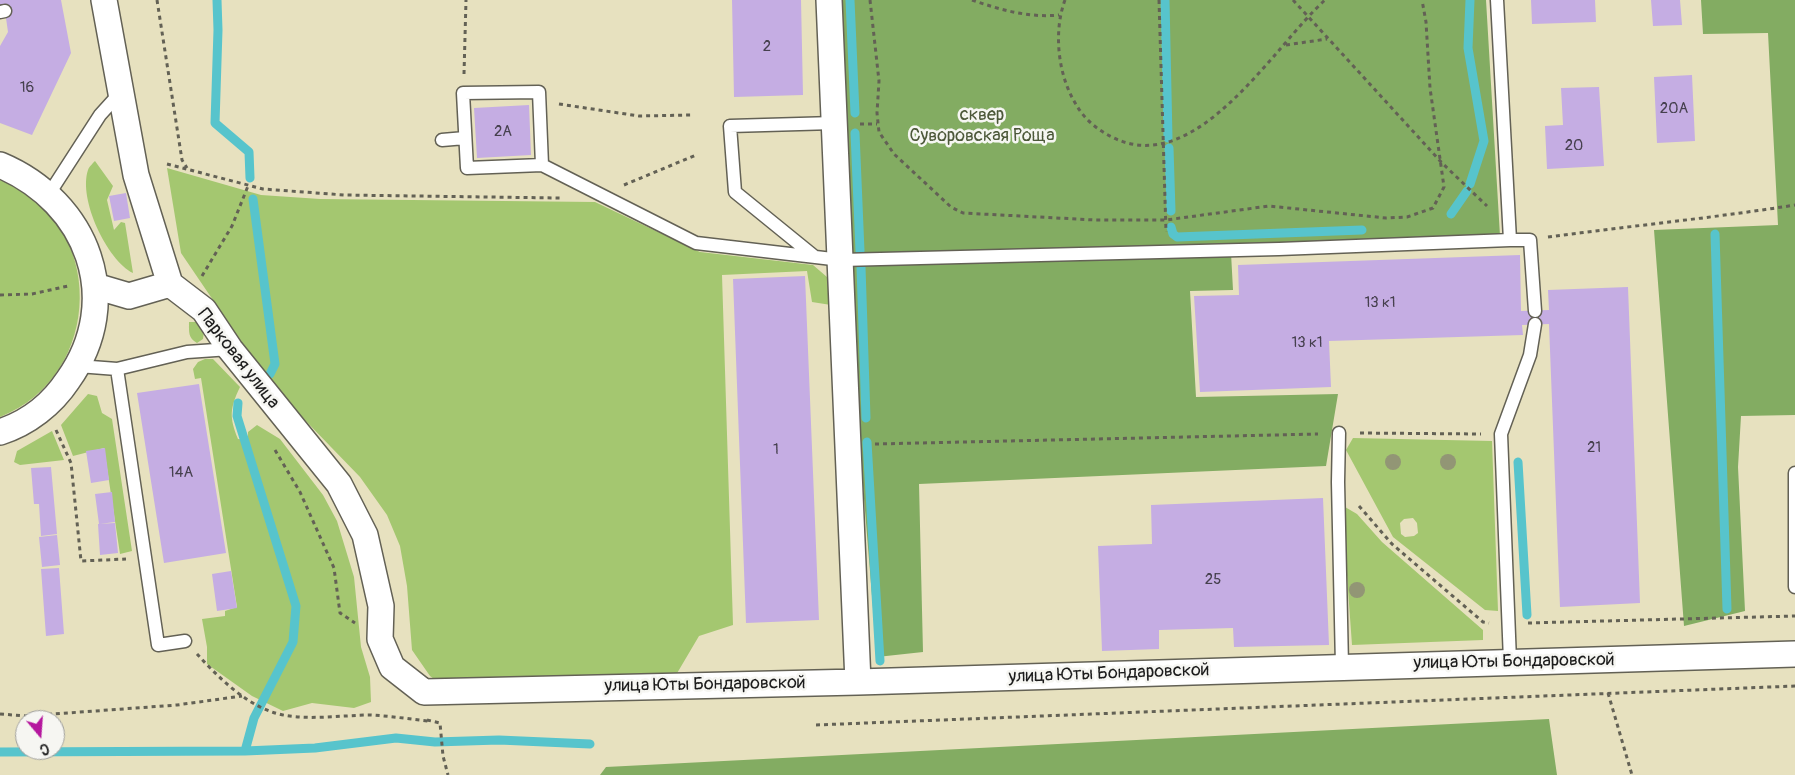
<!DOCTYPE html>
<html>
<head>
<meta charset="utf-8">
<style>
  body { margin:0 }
  #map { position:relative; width:1795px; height:775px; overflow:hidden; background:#e7e1bf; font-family:Pangolin,sans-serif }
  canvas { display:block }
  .north { position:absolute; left:15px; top:710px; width:50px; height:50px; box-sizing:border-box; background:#f6f6f2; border:1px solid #9f9f9c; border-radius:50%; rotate:162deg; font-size:14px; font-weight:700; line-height:20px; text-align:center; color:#1c1c1c }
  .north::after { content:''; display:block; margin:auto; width:18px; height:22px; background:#b5179e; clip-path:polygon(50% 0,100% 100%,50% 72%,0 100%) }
</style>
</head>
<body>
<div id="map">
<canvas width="1795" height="775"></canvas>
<div class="north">С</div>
</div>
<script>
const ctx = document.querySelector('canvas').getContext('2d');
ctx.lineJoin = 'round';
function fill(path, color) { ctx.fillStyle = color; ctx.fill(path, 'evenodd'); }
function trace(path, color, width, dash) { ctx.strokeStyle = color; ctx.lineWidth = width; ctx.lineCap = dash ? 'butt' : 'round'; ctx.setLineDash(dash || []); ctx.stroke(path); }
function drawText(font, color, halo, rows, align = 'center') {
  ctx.font = font + ' Pangolin,sans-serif'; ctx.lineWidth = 5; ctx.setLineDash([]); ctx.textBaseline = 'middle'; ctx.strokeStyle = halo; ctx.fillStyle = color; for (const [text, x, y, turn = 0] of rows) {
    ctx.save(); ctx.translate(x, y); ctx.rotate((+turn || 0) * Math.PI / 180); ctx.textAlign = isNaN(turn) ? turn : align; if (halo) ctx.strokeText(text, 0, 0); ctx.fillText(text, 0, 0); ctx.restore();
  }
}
fill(new Path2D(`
  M95,161L113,186L107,200L114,230L121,222L125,223L133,273C107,260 78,199 88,170C89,167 93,163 95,161Z
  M167,168L261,195L320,199L595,202L700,252L813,265L834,283L831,305L812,302L807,271L722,275L733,625L699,636L676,675L446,688L430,676L412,650L407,586L400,546L387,515L360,477L270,384L181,253Z
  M0,180C108,220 105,376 0,417Z
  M189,322H198L204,332L203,339L197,343C188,338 189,332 189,322Z
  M205,359H213L240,387C230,408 229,417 238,439L248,440V432L257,425L280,439L323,495L337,521L354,577L361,647L370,677L371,702L354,708L312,703L283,711L252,696L207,664V647L202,619L225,616V611L237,607L201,378L195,379L193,369L198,362Z
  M88,394L97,396L102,413L112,419L132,551L120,554L104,448L73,456L61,425Z
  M52,431L64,460L20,465L14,462L17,451Z
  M1353,438L1492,441L1498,611L1485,610L1393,537L1346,450ZM1404,519L1413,518L1417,523L1418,533L1414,536L1405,537L1401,534L1400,523Z
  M1345,507L1357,514L1382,542L1483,630V640L1352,645L1344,534Z`), '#a4c770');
fill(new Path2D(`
  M839,0H1486L1500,236L848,254Z
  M1701,0H1795V415L1741,416L1738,467L1745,611L1684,626L1654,230L1778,225L1768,33L1703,34Z
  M1231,253L1233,290L1190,291L1196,397L1338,394L1326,466L919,484L923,652L877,657L858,425L852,265Z
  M1549,719L1557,775H600L606,767Z`), '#83ac62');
trace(new Path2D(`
  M217,0L218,30L215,123L249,152L250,178
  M850,0L855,113
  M1165,0L1168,138
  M1470,0L1468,48L1484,141L1470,184
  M855,133L860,251
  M1169,148L1171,211
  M253,199L275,364L270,374
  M1451,214L1467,191
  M1171,227L1173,234L1177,237L1362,230
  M1715,234L1727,609
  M861,267L866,418
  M238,403L237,416L296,606L293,642L254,718L245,751
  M867,442L880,661
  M1518,462L1527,615
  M0,752L245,751L315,748L396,738L435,742L499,740L590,744`), '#57c4cc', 9);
fill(new Path2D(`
  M0,0H61L71,53L32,135L0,123V46L8,32L5,11L0,7Z
  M732,0H801L803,95L734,97Z
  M1531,0H1595L1596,22L1532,24Z
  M1651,0H1680L1682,25L1653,26Z
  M1692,75L1695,141L1657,143L1654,77Z
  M1599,87L1604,166L1547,169L1545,126L1563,125L1561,88Z
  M529,105L531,155L477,158L474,108Z
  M126,193L130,218L114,221L109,196Z
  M1520,255L1521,311L1549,310L1548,290L1628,287L1640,603L1560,607L1549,324L1522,325L1523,335L1329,341L1331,387L1200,392L1194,296L1239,295L1238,265Z
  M805,276L819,620L746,623L733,279Z
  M199,384L226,553L164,563L137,393Z
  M105,448L109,480L91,483L86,451Z
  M51,467L57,534L41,536L39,504H34L31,468Z
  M112,492L115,522L99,524L95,494Z
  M1323,498L1329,645L1234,647L1233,628L1159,630V649L1102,651L1098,546L1152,544L1151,505Z
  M115,523L118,553L100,555L98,524Z
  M57,535L60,565L42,567L39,537Z
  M59,568L64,634L46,636L41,569Z
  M231,571L237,608L217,611L212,574Z`), '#c5ade3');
const lane = new Path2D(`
  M1497,0L1510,240H1530L1535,311
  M0,12L5,11
  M442,140L465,138
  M542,165L539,92L463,93L467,168L542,165L696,243L841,260L1279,249L1510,240
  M49,194L100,115L119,94
  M815,257L735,192L730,126L834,123
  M78,366L117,369L187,352L230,349
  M117,369L158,645L185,641
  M1339,433L1338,482L1342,666
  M1795,473V587
  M1510,661L1501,434L1530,355L1535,324`);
const street = new Path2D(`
  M104,0L136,175L170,284L204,310L230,349L339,484L365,535L381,606L380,639L392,667L424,692L858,682L1795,654
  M829,0L858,682
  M0,165C88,202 125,300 68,380C52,404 28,423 0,432
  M95,286L129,296L170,284`);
trace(lane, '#636155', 15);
trace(street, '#636155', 28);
trace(new Path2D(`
  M157,0L182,160L187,168
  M870,0L879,81L877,113L879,132L894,154L951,207L963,213L1095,220H1166L1269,206L1386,218L1407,217L1433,208L1444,187L1430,88L1426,22L1422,0
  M972,0C1001,10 1029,18 1059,15
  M1065,0C1053,32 1058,77 1077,106C1085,120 1099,131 1114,138C1197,178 1274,46 1325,0
  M1159,0L1166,232
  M1293,0L1442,163L1487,206
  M1286,45L1327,39
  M464,74L466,0
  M559,104L639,116L692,115
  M860,124H877
  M167,164L263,189L344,195L560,198
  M624,185L696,155
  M1548,237C1630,226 1713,218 1795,205
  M202,276L232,226L248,186
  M0,295L32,294L68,286
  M56,430L71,463L81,561L126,559
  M1360,433L1481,434
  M875,444L1318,434
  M275,450L300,492L334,568L340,613L355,623
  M1359,506L1392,544L1483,622L1489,623
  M1528,623L1795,616
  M197,654C217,676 243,702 272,712C300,722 341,715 371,715C390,716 409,719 428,721
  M1608,693L1632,775
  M0,714L26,716L177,705L242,696
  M427,720L440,723L443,756L448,775
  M816,725L1795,686`), '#636155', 3, [4, 4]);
trace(lane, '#fff', 12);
trace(street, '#fff', 25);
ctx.fillStyle = '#929675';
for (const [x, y] of [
  [1393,462],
  [1448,462],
  [1357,590]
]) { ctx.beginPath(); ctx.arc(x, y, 8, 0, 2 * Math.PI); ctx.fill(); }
drawText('15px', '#46404e', null, [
  ["2",767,47],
  ["16",27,88],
  ["20А",1674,109],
  ["2А",503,132],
  ["20",1574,146],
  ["13 к1",1380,303],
  ["13 к1",1307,343],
  ["21",1594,448],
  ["1",776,450],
  ["14А",181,473],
  ["25",1213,580]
]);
drawText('18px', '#4c5839', '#f6f6f2', [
  ["сквер",982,115],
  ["Суворовская Роща",982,136]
]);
drawText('18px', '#1c1c1c', '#f6f6f2', [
  ["Парковая улица",238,359,52],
  ["улица Юты Бондаровской",1514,662,-1],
  ["улица Юты Бондаровской",1109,674,-2],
  ["улица Юты Бондаровской",705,685,-1]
]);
</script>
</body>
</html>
